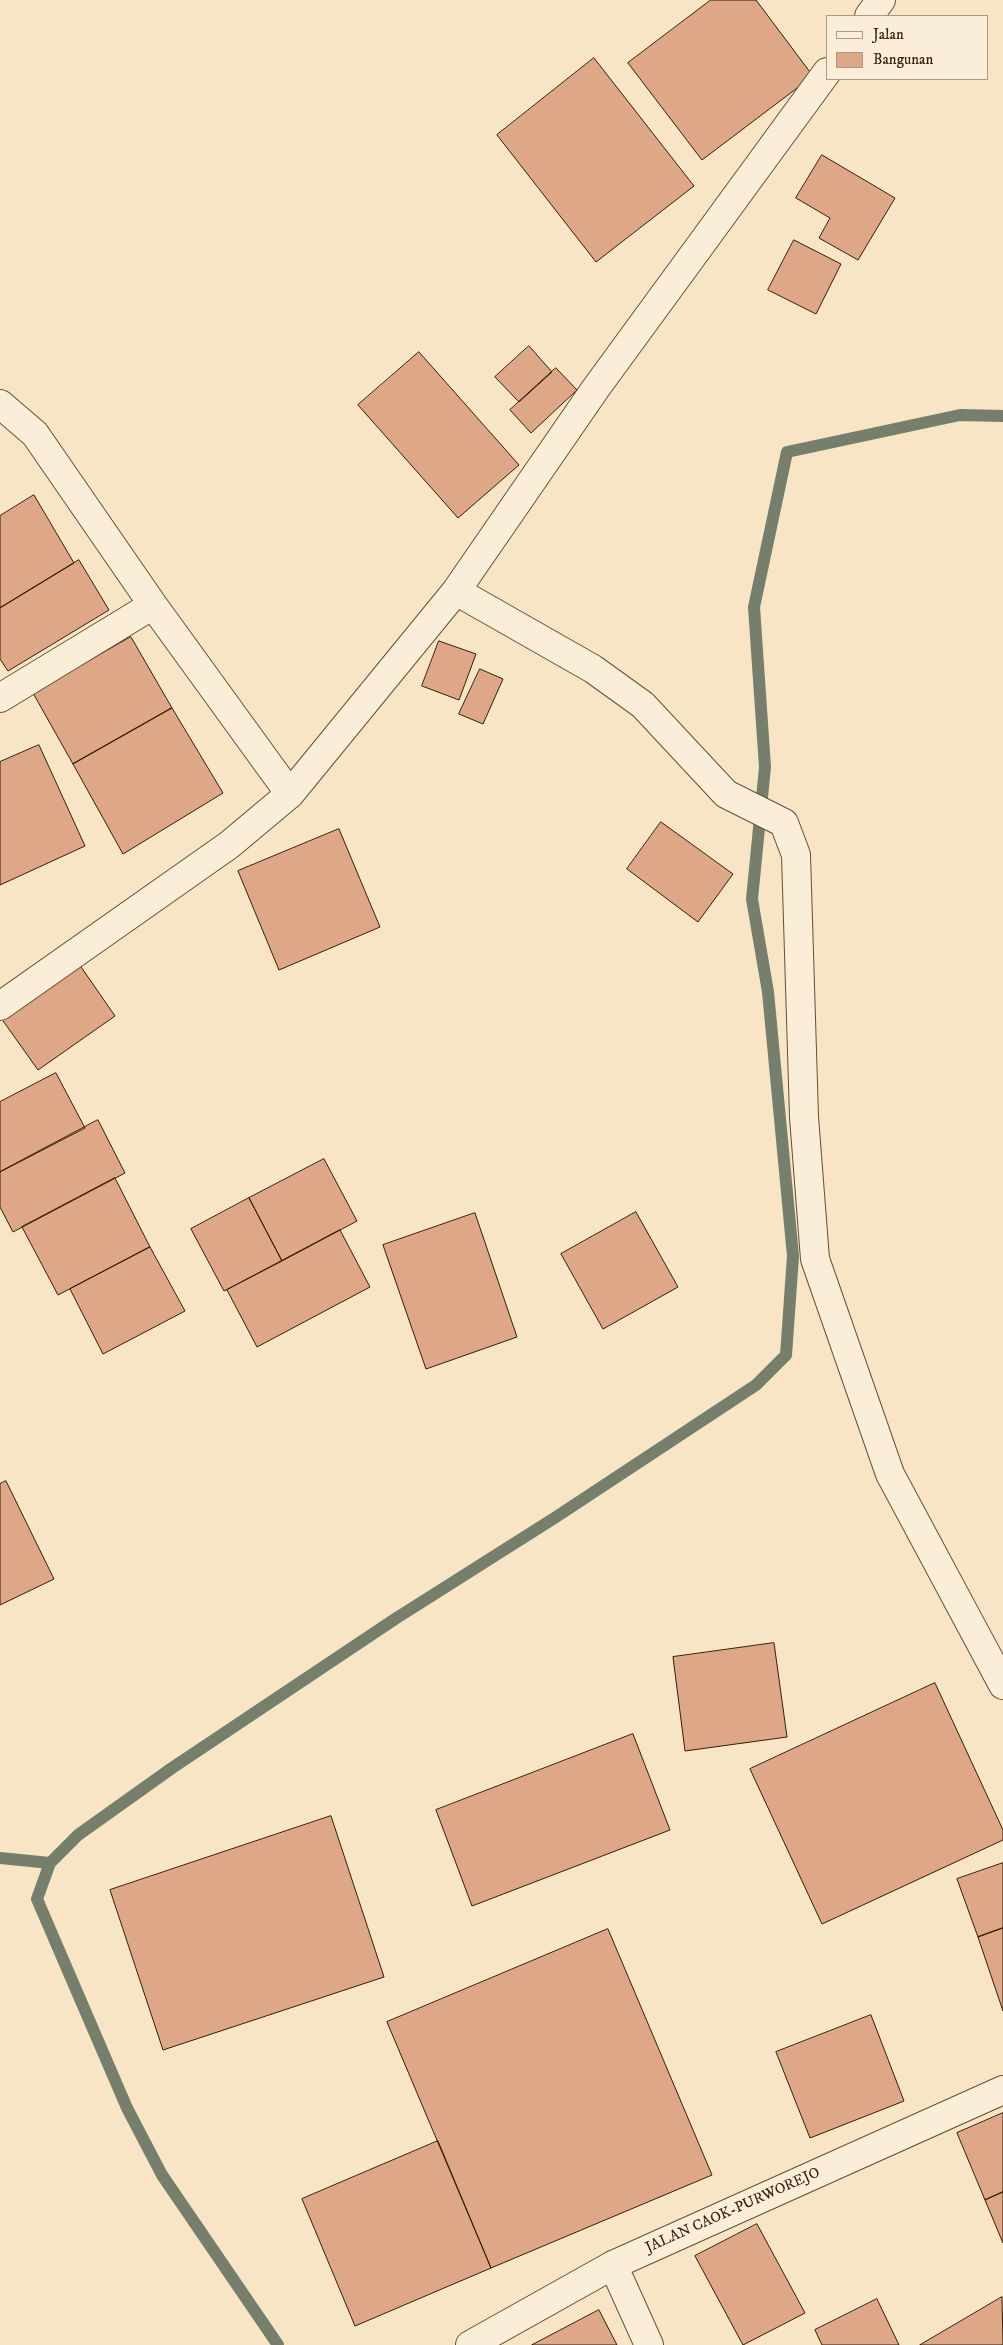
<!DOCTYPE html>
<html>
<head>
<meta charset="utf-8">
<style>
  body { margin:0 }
  #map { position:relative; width:1003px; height:2345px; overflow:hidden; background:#f8e5c5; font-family:"IM FELL DW Pica",serif }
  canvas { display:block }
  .legend { position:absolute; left:826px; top:15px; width:162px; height:65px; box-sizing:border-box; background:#faeed9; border:1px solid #ab9a85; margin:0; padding:6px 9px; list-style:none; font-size:15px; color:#351d07 }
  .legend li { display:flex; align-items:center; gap:10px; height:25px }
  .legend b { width:25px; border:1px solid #ab9a85 }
</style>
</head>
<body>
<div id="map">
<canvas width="1003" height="2345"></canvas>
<ul class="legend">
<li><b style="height:6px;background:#faeed9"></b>Jalan</li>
<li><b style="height:14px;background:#dea788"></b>Bangunan</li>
</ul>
</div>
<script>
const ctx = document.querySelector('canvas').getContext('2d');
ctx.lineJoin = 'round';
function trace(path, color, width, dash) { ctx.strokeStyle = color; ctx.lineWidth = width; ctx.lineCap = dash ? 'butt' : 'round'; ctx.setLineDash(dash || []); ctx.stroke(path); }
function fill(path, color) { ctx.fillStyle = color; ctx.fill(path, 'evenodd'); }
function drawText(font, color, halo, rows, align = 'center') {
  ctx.font = font + ' "IM FELL DW Pica",serif'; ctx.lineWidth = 4; ctx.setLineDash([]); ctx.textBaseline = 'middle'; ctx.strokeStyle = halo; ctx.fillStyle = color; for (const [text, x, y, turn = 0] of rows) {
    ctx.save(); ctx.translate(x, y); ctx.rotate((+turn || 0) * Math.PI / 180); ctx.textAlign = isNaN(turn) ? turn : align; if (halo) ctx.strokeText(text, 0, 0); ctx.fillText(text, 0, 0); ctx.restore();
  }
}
trace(new Path2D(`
  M0,1858L50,1863
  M278,2345L162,2175L127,2108L37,1899L50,1863L78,1835L172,1768L395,1619L556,1517L756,1385L786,1355L793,1256L768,992L752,899L765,767L754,607L787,452L960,415L1003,416`), '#757f6b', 12);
const building = new Path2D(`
  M711,0H756L813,76L702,160L628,63Z
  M594,58L694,186L596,262L497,135Z
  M822,155L895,198L858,260L819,238L830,218L796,198Z
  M794,240L841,264L816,314L768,290Z
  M529,346L552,372L519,402L495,377Z
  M419,352L519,465L458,518L358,405Z
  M556,368L577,390L531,433L510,410Z
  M34,495L74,563L0,608V516Z
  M79,560L109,610L8,671L0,659V608Z
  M131,637L172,708L73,764L33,693Z
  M439,641L476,654L459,700L422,686Z
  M480,669L503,679L483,724L459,714Z
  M172,708L223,793L123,854L73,764Z
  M39,745L85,846L0,885V762Z
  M661,822L733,874L698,922L627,869Z
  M339,829L380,927L279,970L238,871Z
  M79,964L115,1016L38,1070L1,1018Z
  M56,1073L85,1128L0,1172V1102Z
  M98,1120L125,1173L13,1232L0,1207V1172Z
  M324,1159L357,1221L282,1261L249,1198Z
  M115,1178L150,1247L58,1295L22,1227Z
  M249,1198L282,1261L224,1291L191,1229Z
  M636,1212L678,1287L603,1329L561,1254Z
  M475,1213L517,1337L426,1369L383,1245Z
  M340,1230L370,1287L257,1347L227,1290Z
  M150,1247L185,1311L103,1354L70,1289Z
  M6,1481L54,1579L0,1605V1484Z
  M774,1643L787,1737L685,1751L673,1657Z
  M935,1683L1003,1830V1840L822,1924L750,1769Z
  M633,1734L670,1830L472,1906L436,1810Z
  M331,1816L384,1977L163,2050L110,1890Z
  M1003,1863V1928L978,1937L957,1879Z
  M1003,1928V2011L978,1937Z
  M608,1929L712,2175L491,2268L387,2022Z
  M871,2015L904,2101L810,2138L776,2052Z
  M1003,2113V2192L985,2200L957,2133Z
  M438,2141L491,2268L355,2326L302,2199Z
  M1003,2192V2243L985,2200Z
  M757,2224L805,2313L743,2345L695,2256Z
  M1002,2297L1003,2345H920Z
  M877,2299L899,2345H822L815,2330Z
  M599,2310L617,2345H532Z`);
fill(building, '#dea788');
trace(building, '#351d07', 1);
const minor = new Path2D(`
  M869,16L881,0
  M0,404L35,434L153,605L290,794
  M456,591L593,669L643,705L726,794L784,823L796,855L804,1117L815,1259L890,1474L1003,1685
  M0,698L153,605
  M0,1006L229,845L290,794L456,591L596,388L827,72
  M613,2265L649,2345`);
const tertiary = new Path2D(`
  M470,2345L613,2265L1003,2090`);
trace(minor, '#664f36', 30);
trace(tertiary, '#664f36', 30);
trace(minor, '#faeed9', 28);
trace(tertiary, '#faeed9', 28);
drawText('15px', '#351d07', '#faeed9', [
  ["JALAN CAOK-PURWOREJO",733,2211,-24]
]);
</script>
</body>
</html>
